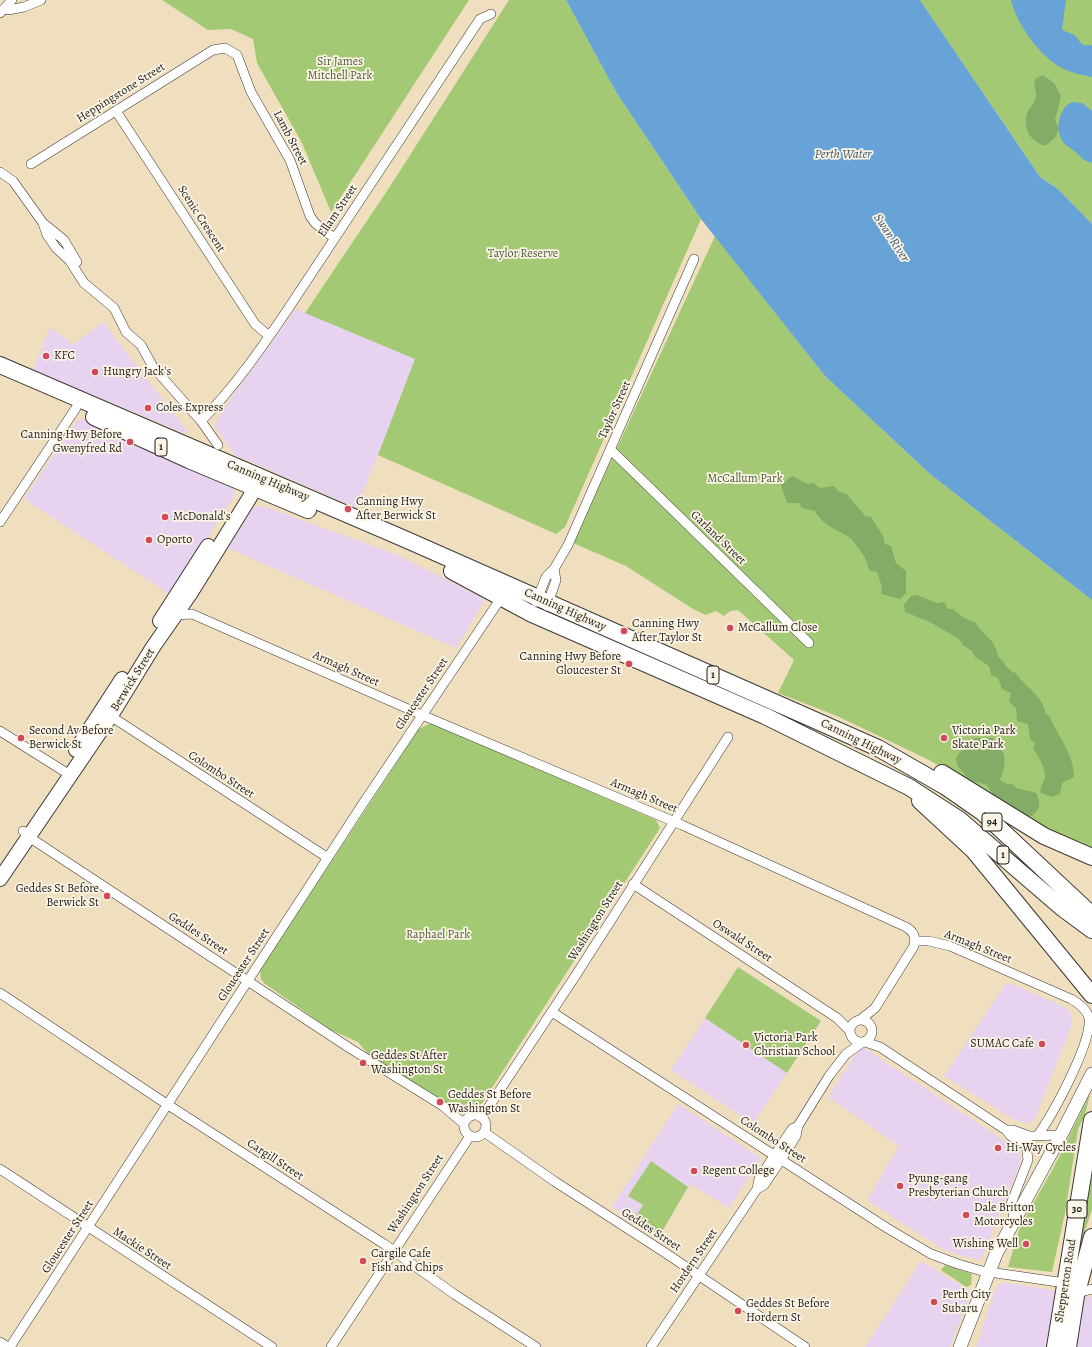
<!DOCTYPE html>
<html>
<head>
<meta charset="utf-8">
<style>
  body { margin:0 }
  canvas { display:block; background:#efdfbf }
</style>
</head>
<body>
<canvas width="1092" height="1347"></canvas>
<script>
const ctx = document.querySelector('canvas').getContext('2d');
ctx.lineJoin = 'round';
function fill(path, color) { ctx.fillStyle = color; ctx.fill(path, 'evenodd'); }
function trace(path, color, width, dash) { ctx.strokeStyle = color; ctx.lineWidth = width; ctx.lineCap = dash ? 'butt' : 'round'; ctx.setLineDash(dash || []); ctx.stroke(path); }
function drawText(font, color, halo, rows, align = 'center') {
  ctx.font = font + ' Alegreya,serif'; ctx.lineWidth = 3.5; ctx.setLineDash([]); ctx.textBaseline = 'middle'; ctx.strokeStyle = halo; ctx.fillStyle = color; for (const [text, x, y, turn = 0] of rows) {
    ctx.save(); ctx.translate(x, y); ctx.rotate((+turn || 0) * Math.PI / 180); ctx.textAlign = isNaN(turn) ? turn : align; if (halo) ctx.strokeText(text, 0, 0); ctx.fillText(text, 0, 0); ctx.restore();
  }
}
fill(new Path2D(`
  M296,309L415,359L357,508L235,455L214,425L227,404Z
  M103,322L187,431L186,434L33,370L50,327L73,345Z
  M83,418L108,430L127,441L233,487L235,493L233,498L171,595L24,499L76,422Z
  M263,506L395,554L482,597L483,603L456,648L228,548L254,507Z
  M738,967L821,1021L753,1124L671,1070Z
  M1007,982L1065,1007L1070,1012L1072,1018L1071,1027L1034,1121L1024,1123L1013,1119L944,1076Z
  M861,1046L1020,1151L1021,1160L981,1260L962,1256L942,1249L867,1200L899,1146L828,1097Z
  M678,1104L761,1158L729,1208L690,1184L660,1235L633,1221L612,1207Z
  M921,1261L971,1292L950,1347H865Z
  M1004,1282L1092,1297V1347H976L996,1287Z`), '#e7d2ef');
fill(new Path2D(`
  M162,0H469L331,212L302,143L257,63L253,39L231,29L208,30Z
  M509,0H566L616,92L701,219L565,527L556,534L378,455L415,359L305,313L389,188Z
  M920,0H1092V224L1058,189L1040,177Z
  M715,236L825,376L930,474L1092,600V851L1044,832L962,779L929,760L837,716L778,693L794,660L738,610L730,611L724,616L716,611L706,615L693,609L626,566L573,543Z
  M429,724H434L656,820L660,828L477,1111L467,1114L443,1102L379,1062L368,1054L358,1042L331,1030L264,983L261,979L260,970L419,729Z
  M738,967L821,1021L787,1073L705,1018Z
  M1090,1094L1085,1115L1078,1129L1065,1213L1052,1272L1008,1267L1020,1227L1054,1167Z
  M1092,1137V1209L1077,1256Z
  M651,1161L688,1187L660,1235L633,1221L643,1205L628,1196Z
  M945,1265L972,1274L971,1285L966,1287L941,1270Z`), '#a4c974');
fill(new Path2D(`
  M1043,75L1054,83L1061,96L1055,120L1059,129L1055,138L1045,146C1032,141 1024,132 1026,117C1027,110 1035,104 1036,97C1037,91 1033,87 1035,79Z
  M792,476L808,484L813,483L820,488L834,486L839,492L847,494C852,502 859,507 865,516L871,517L883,536L885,544L891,546L896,563L906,571V593L900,599L881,594L882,587L877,572L869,570C868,567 867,562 865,558C864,555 852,539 850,538C837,529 823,526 815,511L802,508L799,503H787L781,485Z
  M917,595L937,603L944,602L948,609H953L964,618L976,623C983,637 996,638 998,657C1006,662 1006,671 1016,673C1026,689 1042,694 1046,714L1049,716C1058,735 1074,755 1074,777L1062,783L1060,794L1053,797L1041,793C1039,786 1043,784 1045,778C1046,769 1038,755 1033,749L1035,743L1030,739L1028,724L1017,721L1016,708L1009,702L1011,693L1002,689L998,678L991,675L989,666L975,657L972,651L963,645L959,639L930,622L905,612L904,605L911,596Z
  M975,738H993C1006,753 1008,761 1000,780L1007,784H1013L1016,788L1036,793C1041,804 1041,807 1032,816H1025L992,798V793L987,785L969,780L957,765L956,758L964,746Z`), '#83ad66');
fill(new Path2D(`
  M566,0H920L1040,177L1058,189L1092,224V600L930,474L825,376L701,219L616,92Z
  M1011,0H1066L1062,30C1066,32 1071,33 1074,35C1082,41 1078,47 1092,45V77C1079,74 1065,72 1054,63C1036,50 1016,22 1011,0Z
  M1072,102L1082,103L1092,111V163C1084,162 1080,155 1074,151C1071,148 1067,146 1064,143C1054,131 1058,109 1072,102Z`), '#68a3d8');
const street = new Path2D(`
  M5,8L8,10L24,7L41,0
  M0,13L12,0
  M116,111L255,324L269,336
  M31,164L213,50L225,48L237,55L251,92L290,160L310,216L315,223L334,238
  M0,172L13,181L43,223L47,235L56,248L70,261L84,283L114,308L126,332L141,345L153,367L201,421L218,445
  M43,223L64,240L77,262
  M201,421C233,389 260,350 286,312L480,19L491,14
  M611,450L809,643
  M0,522L76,408
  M536,602L546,577L554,569L568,545L694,259
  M547,606L556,580L554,569
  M175,615L192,614L422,715L682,825L906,927C914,932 916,937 914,946L875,1008L860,1020
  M106,713L328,858
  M0,731L70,775
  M23,831L35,841L351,1049L443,1106L464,1124
  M633,884L837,1018L850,1031
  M915,941H929L950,946L1071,999C1078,1003 1087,1009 1089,1018C1092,1043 1053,1114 1038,1135
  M0,993L159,1099L384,1244L454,1294L536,1347
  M552,1012L887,1228L931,1254L958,1264L982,1271L1065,1283
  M850 1031a11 11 0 1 1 22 0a11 11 0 1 1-22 0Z
  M865,1042L880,1047L1006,1130L1011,1136L1026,1144
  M464 1126a11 11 0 1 1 22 0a11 11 0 1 1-22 0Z
  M480,1117L486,1111L576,975L728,737
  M1006,1130H1013L1029,1136
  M484,1132L554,1181L664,1252L805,1347
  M0,1169L272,1347
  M757,1189L759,1179L774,1156L792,1129L798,1126
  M1014,1217L1011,1204L1028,1160L1026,1144L1029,1136L1061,1135
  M1076,1296L1080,1292L1092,1289
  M0,1342L8,1347
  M10,1347L362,805L501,598
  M331,1347L470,1136
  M651,1347L757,1189L764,1185L781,1160L796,1136L798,1126L829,1076L846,1054L863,1042`);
const secondary = new Path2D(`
  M960,1347L996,1254L1061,1135L1092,1074`);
const primary = new Path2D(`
  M160,621L208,546
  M76,750L122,679
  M0,879L110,717L153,647L190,594L250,497L259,478`);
const highway = new Path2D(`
  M0,365L407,540L878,748L946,787L982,812L1092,915
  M94,417L189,460L308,510
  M452,571L532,614L765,716L909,787L960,820L1061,907L1092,930
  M942,773L1044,836L1092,857
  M920,801L974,851L1092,995
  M1055,1347L1092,1120
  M1068,1347L1076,1296L1092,1237`);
trace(street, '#3c3934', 10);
trace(secondary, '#3c3934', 14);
trace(primary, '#3c3934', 16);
trace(highway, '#3c3934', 18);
trace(street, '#fff', 9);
trace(secondary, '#fff', 13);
trace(primary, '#fff', 14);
trace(highway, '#fff', 16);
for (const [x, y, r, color] of [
  [46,356,4,"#d1495b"],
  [95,372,4,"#d1495b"],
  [148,408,4,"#d1495b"],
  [130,442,4,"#d1495b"],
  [348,509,4,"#d1495b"],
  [165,517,4,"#d1495b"],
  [149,540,4,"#d1495b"],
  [730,628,4,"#d1495b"],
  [624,631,4,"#d1495b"],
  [629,664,4,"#d1495b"],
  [21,738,4,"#d1495b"],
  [944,738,4,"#d1495b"],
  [107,896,4,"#d1495b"],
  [1042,1044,4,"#d1495b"],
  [746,1045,4,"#d1495b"],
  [363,1063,4,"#d1495b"],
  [440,1102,4,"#d1495b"],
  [998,1148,4,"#d1495b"],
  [694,1171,4,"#d1495b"],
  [900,1186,4,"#d1495b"],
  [966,1215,4,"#d1495b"],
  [1026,1244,4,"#d1495b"],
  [363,1261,4,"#d1495b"],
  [934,1302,4,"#d1495b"],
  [738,1311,4,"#d1495b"]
]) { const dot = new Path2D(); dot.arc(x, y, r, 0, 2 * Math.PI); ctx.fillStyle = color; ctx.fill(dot); trace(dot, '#fcf5e5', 1.5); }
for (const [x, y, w] of [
  [161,447,12],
  [713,675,12],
  [992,822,20],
  [1003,855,12],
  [1077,1209,20]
]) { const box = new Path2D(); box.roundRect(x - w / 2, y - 9, w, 18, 3); ctx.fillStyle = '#fcf5e5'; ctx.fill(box); trace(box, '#1c1c1c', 1); }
drawText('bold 11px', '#1c1c1c', null, [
  ["1",161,447],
  ["1",713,675],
  ["94",992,822],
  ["1",1003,855],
  ["30",1077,1209]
]);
drawText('12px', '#4c593b', '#fcf5e5', [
  ["Sir James",340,62],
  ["Mitchell Park",340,76],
  ["Taylor Reserve",523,254],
  ["McCallum Park",745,479],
  ["Raphael Park",438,935]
]);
drawText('12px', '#1c1c1c', '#fcf5e5', [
  ["Heppingstone Street",121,93,-32],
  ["Lamb Street",290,138,62],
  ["Ellam Street",338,211,-56],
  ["Scenic Crescent",201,219,57],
  ["Taylor Street",615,410,-66],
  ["Canning Highway",268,481,23],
  ["Garland Street",718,538,44],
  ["Canning Highway",565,610,24],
  ["Armagh Street",346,669,24],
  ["Berwick Street",133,680,-58],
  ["Gloucester Street",422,694,-56],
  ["Canning Highway",861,742,26],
  ["Colombo Street",221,775,33],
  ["Armagh Street",644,796,23],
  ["Washington Street",596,921,-58],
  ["Geddes Street",198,934,33],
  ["Oswald Street",742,941,33],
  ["Armagh Street",978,947,22],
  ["Gloucester Street",244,965,-57],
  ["Colombo Street",773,1140,33],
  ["Cargill Street",275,1160,33],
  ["Washington Street",416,1194,-57],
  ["Geddes Street",651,1230,33],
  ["Gloucester Street",68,1237,-57],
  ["Mackie Street",142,1249,33],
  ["Hordern Street",694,1261,-56],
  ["Shepperton Road",1066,1281,-81]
]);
drawText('12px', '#1c1c1c', '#fcf5e5', [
  ["KFC",54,356],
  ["Hungry Jack's",103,372],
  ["Coles Express",156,408],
  ["Canning Hwy Before",122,435,"right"],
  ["Gwenyfred Rd",122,449,"right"],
  ["Canning Hwy",356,502],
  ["After Berwick St",356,516],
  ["McDonald's",173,517],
  ["Oporto",157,540],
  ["Canning Hwy",632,624],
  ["After Taylor St",632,638],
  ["McCallum Close",738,628],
  ["Canning Hwy Before",621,657,"right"],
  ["Gloucester St",621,671,"right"],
  ["Second Av Before",29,731],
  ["Berwick St",29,745],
  ["Victoria Park",952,731],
  ["Skate Park",952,745],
  ["Geddes St Before",99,889,"right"],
  ["Berwick St",99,903,"right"],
  ["Victoria Park",754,1038],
  ["Christian School",754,1052],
  ["SUMAC Cafe",1034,1044,"right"],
  ["Geddes St After",371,1056],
  ["Washington St",371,1070],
  ["Geddes St Before",448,1095],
  ["Washington St",448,1109],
  ["Hi-Way Cycles",1006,1148],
  ["Regent College",702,1171],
  ["Pyung-gang",908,1179],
  ["Presbyterian Church",908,1193],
  ["Dale Britton",974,1208],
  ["Motorcycles",974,1222],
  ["Wishing Well",1018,1244,"right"],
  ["Cargile Cafe",371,1254],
  ["Fish and Chips",371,1268],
  ["Perth City",942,1295],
  ["Subaru",942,1309],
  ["Geddes St Before",746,1304],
  ["Hordern St",746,1318]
], 'left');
drawText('italic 13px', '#3e5971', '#fcf5e5', [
  ["Perth Water",843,155],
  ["Swan River",891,238,57]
]);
</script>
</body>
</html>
